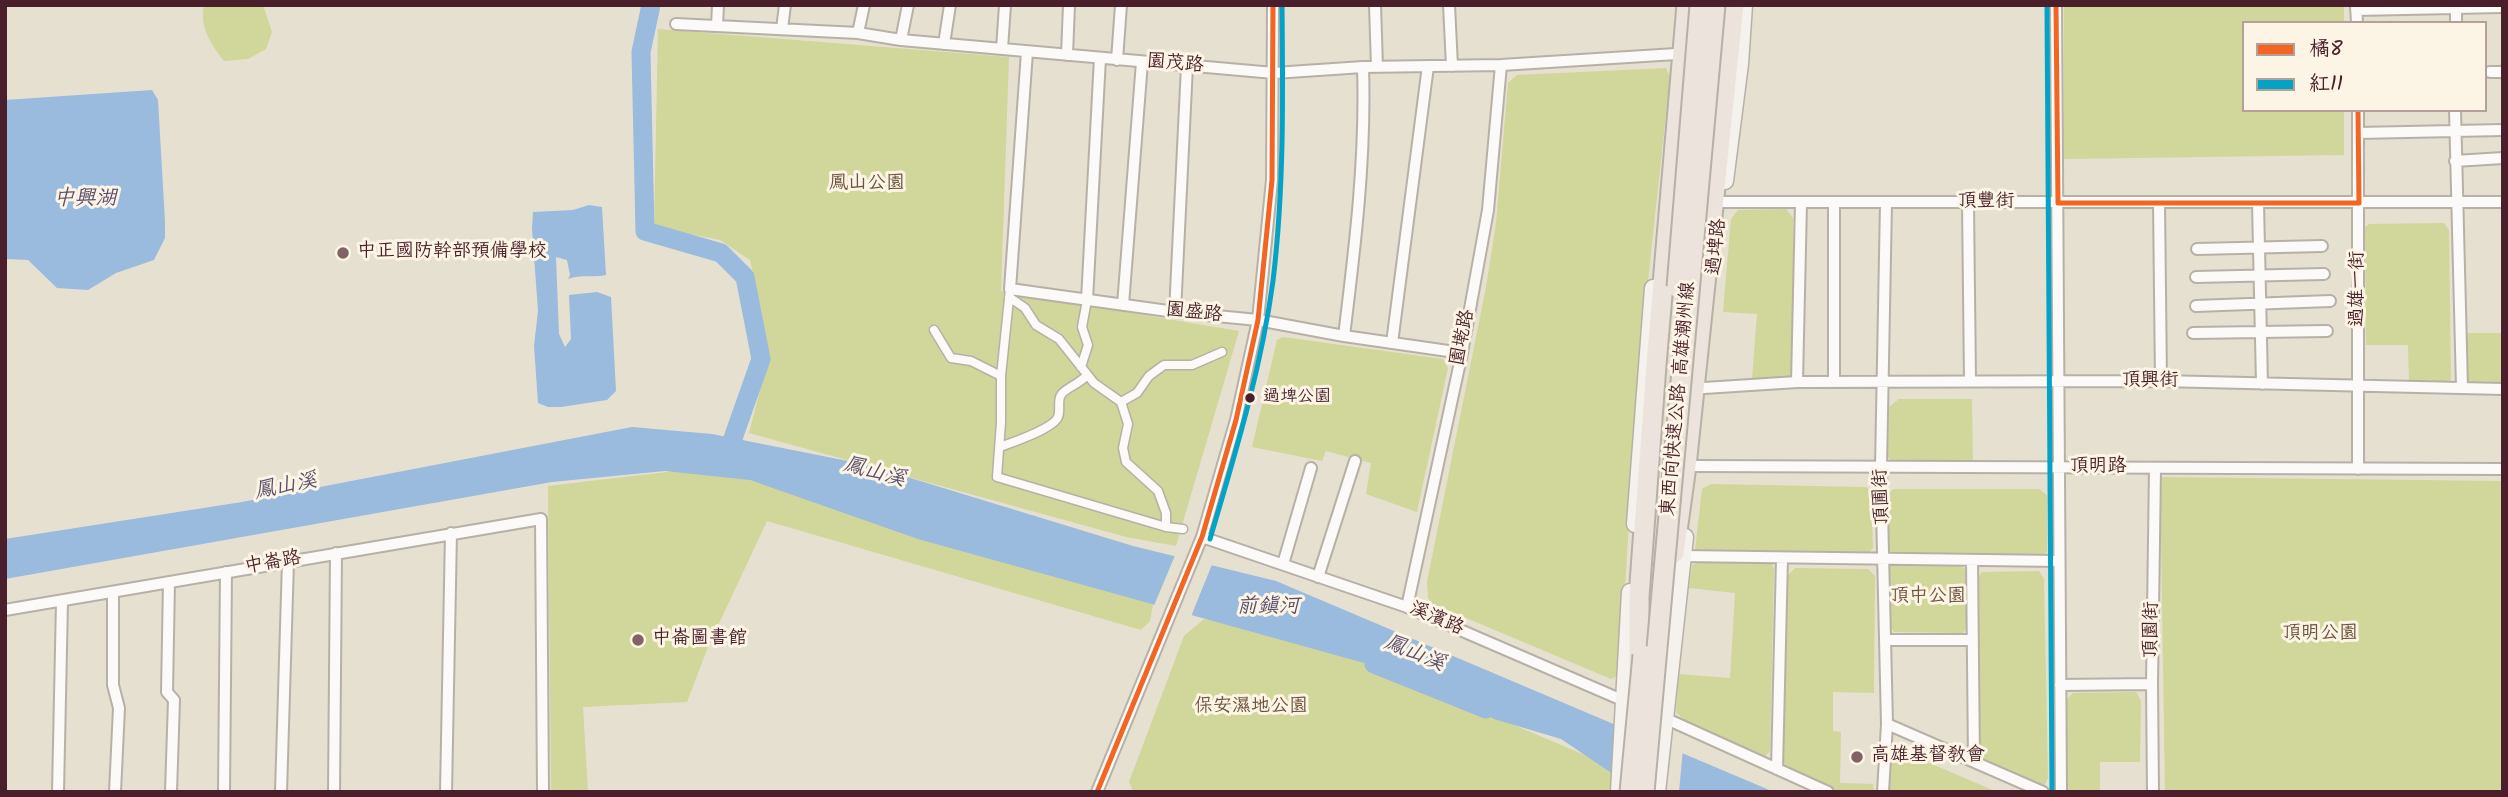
<!DOCTYPE html>
<html>
<head>
<meta charset="utf-8">
<style>
  body { margin:0 }
  #map { position:relative; width:2508px; height:797px; overflow:hidden; background:#e6e0d0; font-family:Kalam,"LXGW WenKai TC",sans-serif }
  canvas { display:block }
  .frame { position:absolute; inset:0; border:7px solid #4a1f2b; pointer-events:none }
  .legend { position:absolute; left:2242px; top:21px; width:245px; height:91px; box-sizing:border-box; background:#fcf5e5; border:2px solid #b59f9b; margin:0; padding:9px 12px; list-style:none; font-size:21px; color:#4a1f2b }
  .legend li { display:flex; align-items:center; gap:14px; height:35px }
  .legend b { width:35px; border:2px solid #b59f9b }
</style>
</head>
<body>
<div id="map">
<canvas width="2508" height="797"></canvas>
<div class="frame"></div>
<ul class="legend">
<li><b style="height:9px;background:#f26522"></b>橘8</li>
<li><b style="height:9px;background:#04a2c6"></b>紅11</li>
</ul>
</div>
<script>
const ctx = document.querySelector('canvas').getContext('2d');
ctx.lineJoin = 'round';
function fill(path, color) { ctx.fillStyle = color; ctx.fill(path, 'evenodd'); }
function trace(path, color, width, dash) { ctx.strokeStyle = color; ctx.lineWidth = width; ctx.lineCap = dash ? 'butt' : 'round'; ctx.setLineDash(dash || []); ctx.stroke(path); }
function drawText(font, color, halo, rows, align = 'center') {
  ctx.font = font + ' Kalam,"LXGW WenKai TC",sans-serif'; ctx.lineWidth = 6; ctx.setLineDash([]); ctx.textBaseline = 'middle'; ctx.strokeStyle = halo; ctx.fillStyle = color; for (const [text, x, y, turn = 0] of rows) {
    ctx.save(); ctx.translate(x, y); ctx.rotate((+turn || 0) * Math.PI / 180); ctx.textAlign = isNaN(turn) ? turn : align; if (halo) ctx.strokeText(text, 0, 0); ctx.fillText(text, 0, 0); ctx.restore();
  }
}
fill(new Path2D(`
  M204,5H263L272,32L266,49L248,59L224,61C211,45 199,26 204,5Z
  M2064,5H2344V23H2244V110H2344V155L2064,159Z
  M658,29L1009,57L1001,291L1239,331L1176,546L1126,537L749,433L765,371L762,314L750,260L720,240L654,227Z
  M1666,68L1670,77L1637,383L1620,675L1611,679L1433,604L1428,598L1427,582L1486,287L1496,223L1508,83L1517,75Z
  M1786,209L1793,218V372L1789,377L1752,379L1757,314L1723,312L1731,219L1738,210Z
  M2444,223L2449,230L2451,380L2448,384L2409,383L2408,345H2366L2365,227L2369,224Z
  M2464,333H2503V384L2469,382L2465,377Z
  M1283,337L1443,359L1448,368L1417,512L1366,494L1371,463L1326,451L1322,461L1252,447L1277,340Z
  M1899,399H1972L1973,462L1894,463L1888,457L1889,407Z
  M701,468L893,515L1154,600L1150,621L1141,630L767,521L708,647L687,702L583,707L588,792H551L548,486Z
  M2160,477L2503,481V792H2165Z
  M1711,484L1866,487L1871,491L1873,548L1868,554L1700,553L1695,550L1702,489Z
  M1893,489H2039L2047,495V552L2038,557L1894,555L1887,549L1886,497Z
  M1698,562H1771L1774,569L1770,751L1764,758L1684,720L1676,712L1679,674L1730,678L1735,593L1689,588L1692,565Z
  M1896,563L1957,564L1965,569L1967,628L1963,633L1894,632L1891,627L1890,566Z
  M1795,568L1868,569L1875,576L1874,693L1833,692V731L1841,732L1840,783L1873,784L1874,792H1840L1786,768L1782,760L1787,576Z
  M2039,571L2044,579L2048,778L2044,786L1984,759L1978,752L1977,578L1982,572Z
  M1204,619L1290,630L1613,767L1609,792L1133,791L1129,782L1184,636Z
  M2136,692L2141,701L2140,762H2100V792H2066V700L2073,693Z
  M1891,748H1895L1997,792H1888V755Z`), '#d1d69b');
fill(new Path2D(`
  M152,90L158,100L165,222V238L154,260L116,273L88,290L57,288L28,260L5,259V100Z
  M589,205L602,207L606,275C593,278 581,274 568,279L570,275L567,260L556,257L559,334L565,347L571,339L569,295L597,292L611,297L616,391L607,400L561,407H548L538,403L534,346L538,311L532,229L533,212L573,210Z
  M632,427L712,434L868,465L1133,546L1276,581L1774,792H1656L1616,776L1561,739L1494,719L1436,683L918,539L750,480L665,471L552,482L5,579V539L242,502Z`), '#9abade');
fill(new Path2D(`
  M1176,553L1213,562L1190,619L1153,608Z
  M1617,721L1683,749L1679,792H1646Z`), '#e6e0d0');
trace(new Path2D(`
  M651,5L641,52L645,231L721,253L745,277L761,359L726,458
  M1374,664L1486,709`), '#9abade', 19);
const pedestrian = new Path2D(`
  M1010,289L1001,376V422L997,477L1166,527L1183,529
  M1009,297L1025,308L1036,325L1059,339L1094,383L1121,402L1128,424L1123,448L1126,462L1158,491L1166,513V527
  M934,330L951,358L971,361L1001,376
  M1081,367L1088,345L1082,327L1087,300
  M1121,402L1137,393L1149,376L1164,365H1192L1222,352
  M1000,447C1013,442 1053,429 1058,417C1061,410 1057,401 1061,395C1065,388 1080,384 1087,375`);
const minor = new Path2D(`
  M1375,5L1377,67
  M1449,5L1452,66
  M2056,5L2061,792
  M2356,5L2357,23
  M2356,10L2503,7
  M2456,23V5
  M676,24L858,33L901,40L1274,73L1363,67L1501,65L1676,54
  M717,26L718,5
  M782,29L785,5
  M858,33L864,5
  M901,40L908,5
  M944,44L950,5
  M1002,49L1005,5
  M1027,52L1010,289L1175,312L1258,320L1344,336L1462,353
  M1067,55L1069,5
  M1117,60L1121,5
  M2490,72H2503
  M2358,110V469
  M2455,110L2462,388
  M2358,133L2503,130
  M2455,161L2503,158
  M1722,202H2503
  M1968,203L1970,381
  M2159,203L2161,381
  M2258,203L2262,384
  M2197,249L2322,246
  M2196,277L2324,274
  M1087,300L1100,58
  M1123,305L1142,62
  M2196,306L2330,301
  M1175,312L1187,66
  M2193,333L2327,331
  M1344,336C1355,247 1366,157 1363,67
  M1392,343L1428,66
  M1797,382L1801,203
  M1834,382V203
  M1704,388L1797,382L2161,381L2503,389
  M1694,466L2503,469
  M1202,537L1407,607L1629,703
  M1682,556L2059,561
  M1972,560L1974,762
  M1283,564L1311,468
  M1318,577L1355,461
  M169,582L167,692L174,700L171,792
  M113,592V685L119,708L115,792
  M1407,607L1462,353L1488,210L1501,65
  M5,610L541,519L543,792
  M1885,640H1973
  M2060,685L2152,684
  M1660,716L1828,792
  M1887,724L2043,792
  M1777,769L1782,558
  M58,792L62,601
  M224,792L226,572
  M281,792L288,561
  M334,792L336,553
  M446,792L451,533
  M1097,792L1202,537L1236,420L1258,320L1272,180L1273,5
  M1883,792L1887,724L1881,467L1886,203
  M2153,792L2152,684L2155,468`);
const secondary = new Path2D(`
  M1725,181L1740,64L1744,5
  M1635,524L1653,288
  M1619,792L1630,592
  M1657,792L1685,537`);
const trunk = new Path2D(`
  M1674,553L1686,466L1734,5
  M1639,671V597L1656,365L1687,5`);
trace(pedestrian, '#b7b0a6', 11);
trace(minor, '#b7b0a6', 14);
trace(secondary, '#b7b0a6', 19);
trace(trunk, '#b7b0a6', 23);
trace(pedestrian, '#fbfaf8', 8);
trace(minor, '#fbfaf8', 10);
trace(secondary, '#f5f2ed', 16);
trace(trunk, '#ece4dc', 19);
const trunkBridge = new Path2D(`
  M1677,287L1700,5
  M1630,792L1643,655
  M1644,792L1715,5`);
trace(trunkBridge, '#b7b0a6', 23, []);
trace(trunkBridge, '#ece4dc', 19);
trace(new Path2D(`
  M2056,5L2058,203
  M2358,110L2359,203
  M2058,203H2359
  M1097,792L1202,537L1236,420L1258,320L1272,180L1273,5`), '#f26522', 5);
trace(new Path2D(`
  M2047,5L2052,792
  M1210,539C1235,454 1261,370 1273,281C1284,190 1283,97 1282,5`), '#04a2c6', 5);
for (const [x, y, r, color] of [
  [343,253,7,"#816365"],
  [1250,398,6,"#4a1f2b"],
  [638,640,7,"#816365"],
  [1857,757,7,"#816365"]
]) { const dot = new Path2D(); dot.arc(x, y, r, 0, 2 * Math.PI); ctx.fillStyle = color; ctx.fill(dot); trace(dot, '#fcf5e5', 2.5); }
drawText('17px', '#4a1f2b', '#fcf5e5', [
  ["過埤公園",1263,398]
], 'left');
drawText('19px', '#4a1f2b', '#fcf5e5', [
  ["園茂路",1175,65,5],
  ["頂豐街",1986,203],
  ["過埤路",1718,247,-84],
  ["過雄一街",2359,289,-90],
  ["園盛路",1194,314,6],
  ["園墘路",1464,338,-79],
  ["頂興街",2150,382],
  ["東西向快速公路 高雄潮州線",1680,399,-85],
  ["頂明路",2098,468],
  ["頂圃街",1883,497,-92],
  ["中崙路",273,564,-10],
  ["溪濱路",1436,620,23],
  ["頂園街",2153,630,-89]
]);
drawText('19px', '#6d533f', '#fcf5e5', [
  ["鳳山公園",867,185],
  ["頂中公園",1928,598],
  ["頂明公園",2320,635],
  ["保安濕地公園",1251,708]
]);
drawText('19px', '#4a1f2b', '#fcf5e5', [
  ["中正國防幹部預備學校",357,253],
  ["中崙圖書館",652,640],
  ["高雄基督教會",1871,757]
], 'left');
drawText('italic 21px', '#5b4f6c', '#fcf5e5', [
  ["中興湖",85,200],
  ["鳳山溪",874,474,15],
  ["鳳山溪",286,488,-11],
  ["前鎮河",1268,608],
  ["鳳山溪",1414,655,22]
]);
</script>
</body>
</html>
